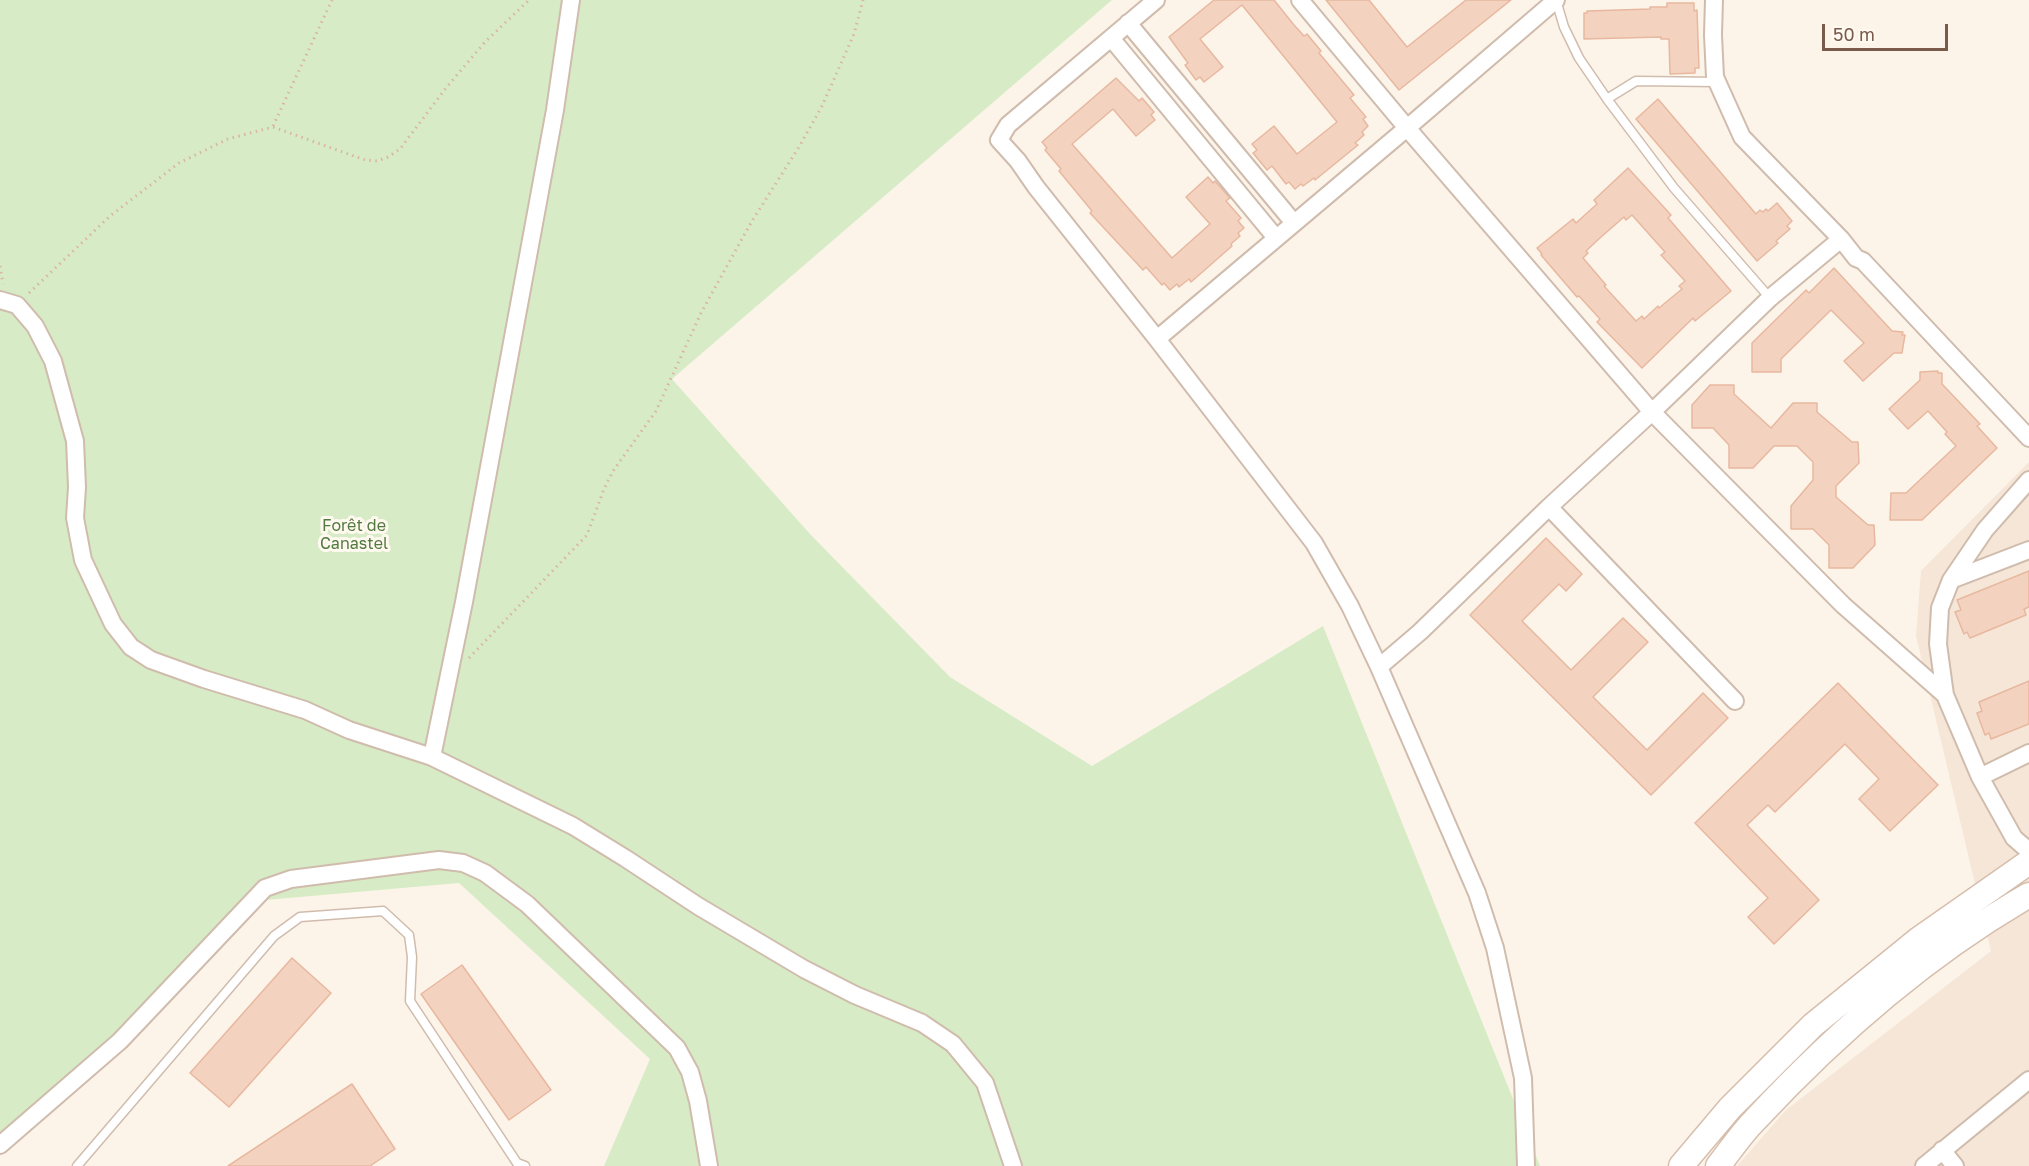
<!DOCTYPE html>
<html>
<head>
<meta charset="utf-8">
<style>
  body { margin:0 }
  #map { position:relative; width:2029px; height:1166px; overflow:hidden; background:#fdf4e9; font-family:"Golos Text",sans-serif }
  canvas { display:block }
  .scale { position:absolute; left:1822px; top:24px; width:126px; height:27px; box-sizing:border-box; border:3px solid #795a4b; border-top:0; padding-left:8px; font-size:18px; line-height:21px; white-space:nowrap; color:#795a4b; -webkit-text-stroke:4px #fff9f0; paint-order:stroke }
</style>
</head>
<body>
<div id="map">
<canvas width="2029" height="1166"></canvas>
<div class="scale">50 m</div>
</div>
<script>
const ctx = document.querySelector('canvas').getContext('2d');
ctx.lineJoin = 'round';
function fill(path, color) { ctx.fillStyle = color; ctx.fill(path, 'evenodd'); }
function trace(path, color, width, dash) { ctx.strokeStyle = color; ctx.lineWidth = width; ctx.lineCap = dash ? 'butt' : 'round'; ctx.setLineDash(dash || []); ctx.stroke(path); }
function drawText(font, color, halo, rows, align = 'center') {
  ctx.font = font + ' "Golos Text",sans-serif'; ctx.lineWidth = 6; ctx.setLineDash([]); ctx.textBaseline = 'middle'; ctx.strokeStyle = halo; ctx.fillStyle = color; for (const [text, x, y, turn = 0] of rows) {
    ctx.save(); ctx.translate(x, y); ctx.rotate((+turn || 0) * Math.PI / 180); ctx.textAlign = isNaN(turn) ? turn : align; if (halo) ctx.strokeText(text, 0, 0); ctx.fillText(text, 0, 0); ctx.restore();
  }
}
fill(new Path2D(`
  M2029,462V1166H1737L1786,1110L1991,951L1916,636L1921,571Z`), '#f5e6d7');
fill(new Path2D(`
  M0,0H1112L672,379L810,534L950,677L1092,766L1323,626L1540,1166H604L650,1059L459,883L266,900L0,1148Z`), '#d7ecc6');
const building = new Path2D(`
  M1214,0H1274L1294,25L1304,36L1307,34L1321,51L1319,53L1354,95L1350,98L1366,117L1363,119L1368,126L1362,132L1364,135L1355,143L1358,145L1315,180L1314,178L1303,186L1301,184L1295,189L1289,182L1286,184L1272,166L1267,170L1253,153L1257,150L1252,144L1274,126L1297,154L1337,122L1242,5L1200,39L1223,67L1204,82L1200,77L1196,80L1185,65L1188,63L1169,37Z
  M1326,0H1369L1407,47L1466,0H1511L1399,90Z
  M1667,3H1694V11L1697,10L1699,68H1695V73L1670,74L1669,39H1661V37L1584,39V13H1587V11L1650,9V7H1667Z
  M1116,78L1139,101L1142,98L1154,112L1151,115L1155,120L1136,136L1113,109L1072,144L1172,258L1210,224L1186,197L1208,177L1213,183L1215,181L1230,198L1226,201L1241,218L1238,221L1244,228L1238,233L1240,236L1231,244L1232,246L1191,282L1189,279L1179,287L1177,284L1170,290L1164,283L1162,285L1146,267L1143,270L1090,213L1092,211L1059,171L1061,169L1045,150L1047,148L1042,142Z
  M1658,99L1756,214L1760,210L1763,212L1766,209L1768,211L1777,203L1792,221L1787,226L1790,229L1776,241L1778,243L1757,261L1636,119Z
  M1628,168L1671,215L1668,218L1731,291L1695,321L1693,318L1642,368L1597,322L1600,319L1579,296L1577,297L1541,255L1542,254L1537,248L1573,219L1576,223L1597,204L1594,200ZM1632,215L1665,252L1661,255L1685,281L1679,286L1682,289L1659,308L1658,306L1644,319L1642,316L1636,321L1604,286L1606,285L1583,258L1588,253L1586,251L1601,237L1624,217L1626,220Z
  M1834,268L1892,331L1903,332L1902,335H1905L1902,353H1894L1863,381L1844,361L1864,343L1831,310L1781,359V372H1752V343L1806,290L1809,293Z
  M1938,371V373H1942V384L1980,424L1977,426L1997,448L1922,520H1890L1891,493H1906L1956,446L1945,434L1947,432L1928,411L1908,429L1889,409L1920,380V372Z
  M1710,385H1734V394L1771,428L1793,403H1817V412L1852,442H1858L1859,463L1836,486V497L1868,525H1874L1875,545L1853,568H1829V545L1813,529H1791V506L1813,480V462L1797,446H1774L1753,468H1729V445L1713,428H1692V405Z
  M1546,538L1582,574L1566,591L1559,584L1522,621L1571,670L1623,618L1648,642L1593,697L1647,750L1703,693L1728,718L1651,795L1470,615Z
  M2029,571V607L2024,609L2026,615L1970,638L1967,632L1964,634L1955,612L1961,610L1957,600Z
  M2029,681V724L1991,739L1989,733L1985,735L1977,713L1982,711L1979,702Z
  M1838,683L1938,785L1890,831L1859,799L1879,779L1845,744L1775,812L1768,805L1747,825L1819,900L1774,944L1748,917L1768,898L1695,823Z
  M292,958L331,993L229,1107L190,1073Z
  M462,965L551,1090L509,1120L421,994Z
  M352,1084L395,1149L370,1166H228Z`);
fill(building, '#f4d2c0');
trace(building, '#e7b89f', 1.5);
const service = new Path2D(`
  M1556,0L1564,27L1579,58L1607,99L1674,188L1770,298
  M1607,99L1636,81L1717,82
  M77,1166L274,936L300,917L383,911L409,935L412,957L410,1001L517,1163L525,1166`);
const minor = new Path2D(`
  M1156,0L1008,125L999,140L1018,161L1036,187L1157,339L1314,543L1350,606L1379,667L1477,893L1495,948L1523,1078L1526,1166
  M1300,0L1407,128L1652,412L1843,605L1945,695
  M1714,0L1713,35L1715,77L1742,137L1841,239L1856,258L1863,261L2029,438
  M1128,23L1294,223
  M1111,38L1276,238
  M0,300L17,305L35,326L53,361L75,441L77,487L75,518L83,560L113,624L131,647L151,660L204,679L305,710L349,730L432,757L573,826L625,858L698,906L804,969L855,995L922,1023L953,1044L985,1083L1013,1166
  M1157,339L1407,128L1556,0
  M2029,480L1985,530L1951,580L1940,608L1938,644L1945,695L1980,777L2014,838L2029,851
  M1549,507L1735,701
  M1951,580L2029,550
  M1379,667L1420,632L1549,507L1652,412L1770,298L1841,239
  M432,757L464,602L531,240L555,110L571,0
  M1980,777L2029,753
  M0,1145L120,1041L265,888L291,879L439,860L463,863L485,873L527,904L677,1048L690,1072L698,1101L709,1166
  M1942,1150L1955,1166
  M1924,1166L2029,1080`);
const secondary = new Path2D(`
  M1681,1166L1730,1108L1813,1025L1919,939L2029,862
  M1718,1166C1730,1151 1741,1134 1755,1120C1835,1034 1927,954 2029,895`);
trace(service, '#d0bcad', 11);
trace(minor, '#d0bcad', 20);
trace(secondary, '#d6bead', 27);
trace(new Path2D(`
  M273,126L332,0
  M0,266L3,284
  M29,293L110,216L179,163L228,139L273,127L365,160L377,161L388,157L400,149L446,88L485,42L529,0
  M469,658L587,535L604,489L613,471L656,411L701,313L752,221L799,147L822,106L854,34L863,0`), '#d9b5a2', 3, [1.5, 4.5]);
trace(service, '#fff', 8);
trace(minor, '#fff', 16);
trace(secondary, '#fff', 24);
drawText('16px', '#527a40', '#fff9f0', [
  ["Forêt de",354,526],
  ["Canastel",354,544]
]);
</script>
</body>
</html>
